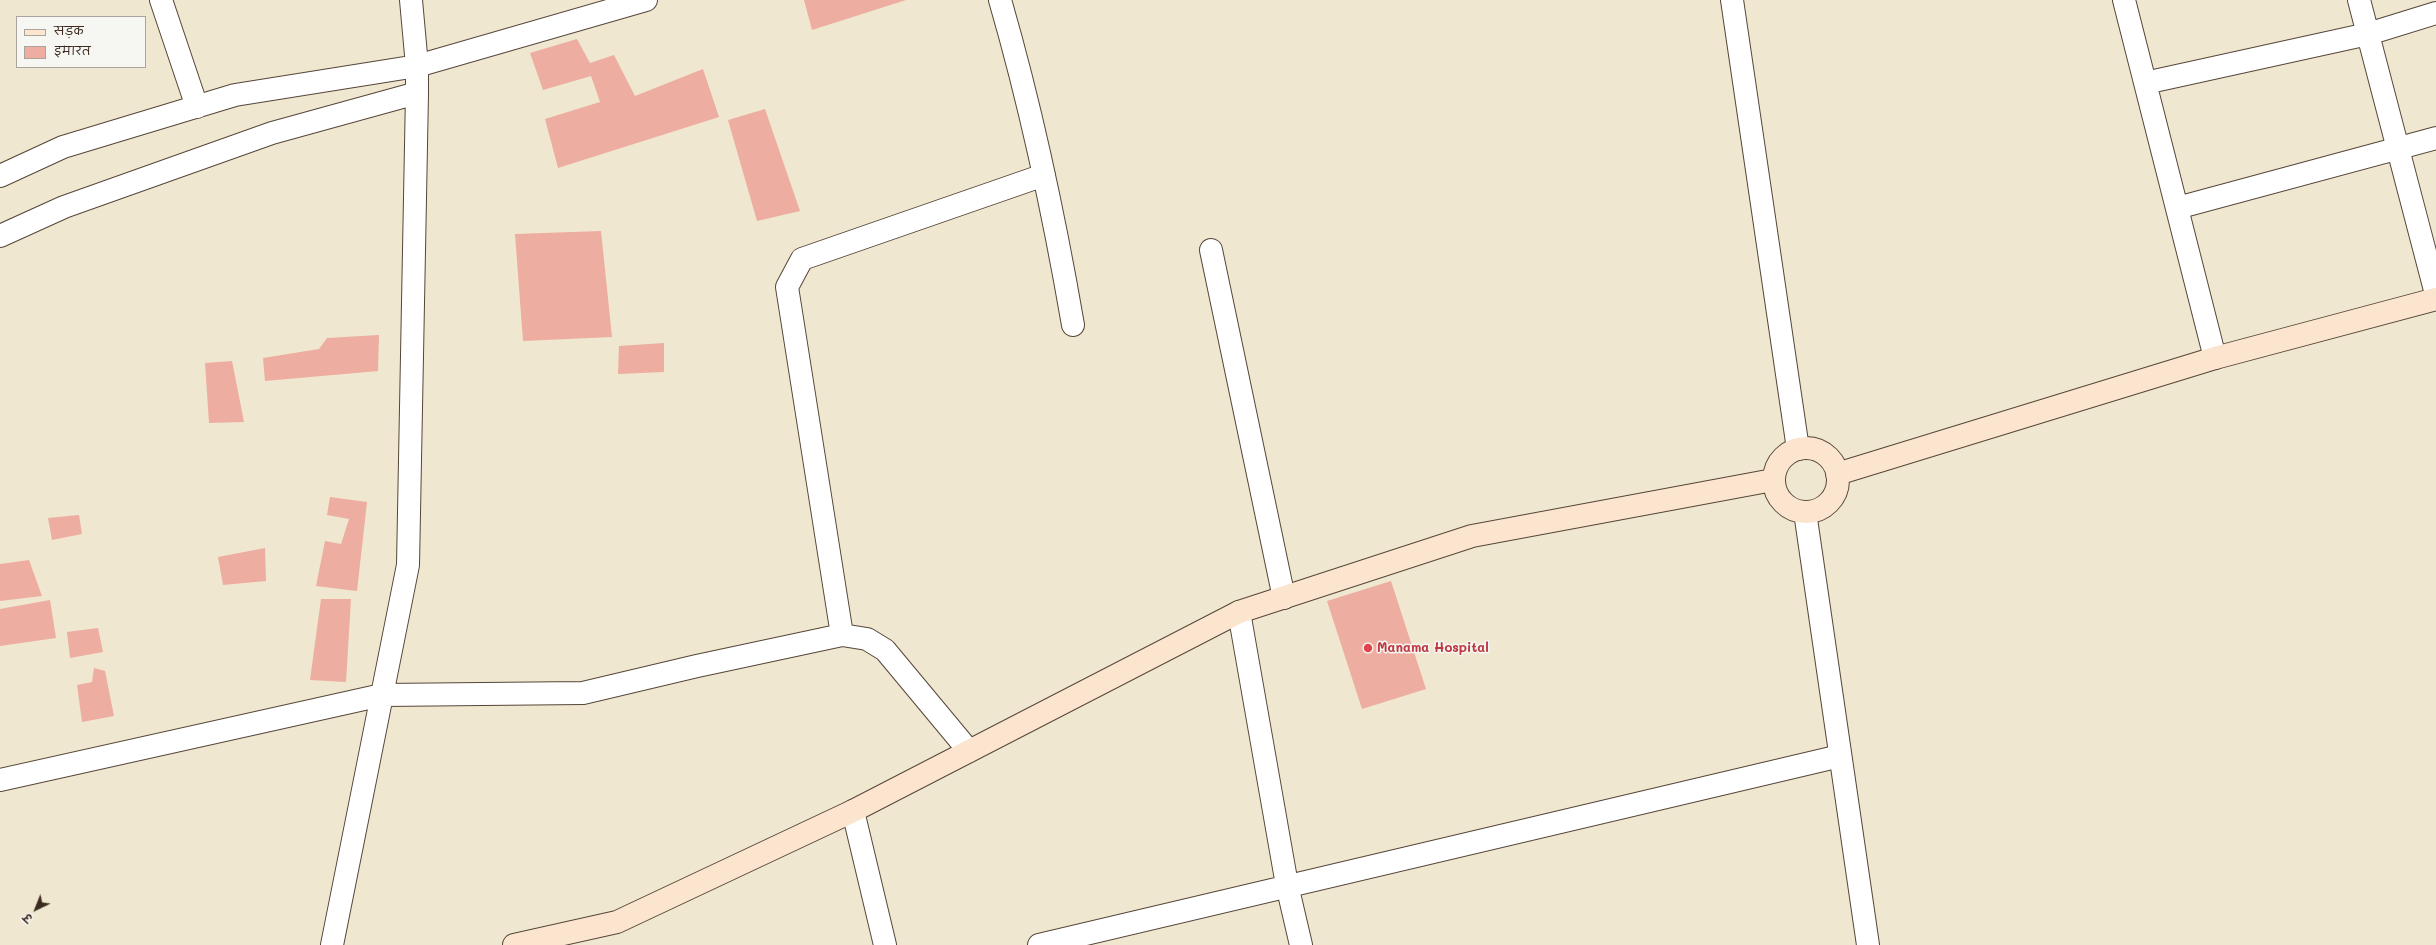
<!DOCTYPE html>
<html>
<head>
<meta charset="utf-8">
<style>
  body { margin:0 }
  #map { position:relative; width:2436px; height:945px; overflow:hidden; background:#efe7cf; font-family:Mali,"Playpen Sans Deva",sans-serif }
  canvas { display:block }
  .legend { position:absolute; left:16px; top:16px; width:130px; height:52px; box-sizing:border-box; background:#f6f6f2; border:1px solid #aba49d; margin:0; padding:5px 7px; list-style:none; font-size:12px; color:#3b2a1e }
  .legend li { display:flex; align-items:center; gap:8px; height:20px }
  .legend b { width:20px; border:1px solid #aba49d }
  .north { position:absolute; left:16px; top:889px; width:40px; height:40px; -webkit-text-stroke:3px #f6f6f2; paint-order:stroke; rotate:223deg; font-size:11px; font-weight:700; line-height:16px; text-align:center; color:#3b2a1e }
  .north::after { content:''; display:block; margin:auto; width:14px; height:18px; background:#3b2a1e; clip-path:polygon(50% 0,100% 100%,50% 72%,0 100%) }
</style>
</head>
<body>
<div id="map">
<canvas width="2436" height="945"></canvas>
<ul class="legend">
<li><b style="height:5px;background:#fce5cf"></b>सड़क</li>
<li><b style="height:11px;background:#eeada1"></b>इमारत</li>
</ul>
<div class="north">उ</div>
</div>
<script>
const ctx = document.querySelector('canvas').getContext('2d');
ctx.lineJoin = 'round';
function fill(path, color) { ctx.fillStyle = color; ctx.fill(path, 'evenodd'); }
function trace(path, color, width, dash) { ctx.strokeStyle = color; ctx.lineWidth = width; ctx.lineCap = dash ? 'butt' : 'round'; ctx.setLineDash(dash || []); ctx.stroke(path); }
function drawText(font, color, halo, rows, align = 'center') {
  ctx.font = font + ' Mali,sans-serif'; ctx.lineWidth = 3; ctx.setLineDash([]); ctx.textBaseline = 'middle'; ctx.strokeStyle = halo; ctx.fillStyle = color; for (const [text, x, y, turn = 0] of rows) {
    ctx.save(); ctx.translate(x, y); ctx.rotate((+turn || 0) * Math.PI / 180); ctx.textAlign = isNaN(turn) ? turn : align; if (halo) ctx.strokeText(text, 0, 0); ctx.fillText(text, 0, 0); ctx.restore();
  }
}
fill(new Path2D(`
  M804,0H906L812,30Z
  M577,39L590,63L614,55L635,96L703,69L719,117L558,168L545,119L600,102L591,76L543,90L530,53Z
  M765,109L800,211L757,221L728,120Z
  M601,231L612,337L523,341L515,234Z
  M379,335L378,371L265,381L263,358L319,349L327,338Z
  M664,343V372L618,374L619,346Z
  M232,361L244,422L209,423L205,363Z
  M330,497L367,502L357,591L316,586L325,541L341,544L349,519L327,515Z
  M79,515L82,534L52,540L48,518Z
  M265,548L266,581L223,585L218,557Z
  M29,560L42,596L0,601V564Z
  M1391,581L1426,689L1362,709L1327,601Z
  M321,599H351L346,682L310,680Z
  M50,600L56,638L0,646V609Z
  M98,628L103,652L70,658L67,632Z
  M94,668L105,671L114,716L82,722L77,685L92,682Z`), '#eeada1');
const street = new Path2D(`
  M161,0L197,107
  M1000,0C1031,107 1054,215 1073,325
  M1732,0L1798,449
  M2124,0L2215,358
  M2359,0L2436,294
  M2145,83L2368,34L2436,13
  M0,176L63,147L235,95L417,66L646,0
  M2177,208L2436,138
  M0,236L64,207L272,133L417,93
  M1211,250L1284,598
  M1805,512L1868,945
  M1239,612L1287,885L1301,945
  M842,635L787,287L802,259L1044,175
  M0,780L382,695L583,693L697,666L842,635L867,639L885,650L969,751
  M853,811L885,945
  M332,945L408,565L417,93V66L411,0
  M1039,945L1840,756`);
const secondary = new Path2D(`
  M1774 480a32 32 0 1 1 64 0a32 32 0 1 1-64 0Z
  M1837,474L2215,358L2436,299
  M514,945L617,922L853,811L1239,612L1472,536L1773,480`);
trace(street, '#564639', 24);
trace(secondary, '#564639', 24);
trace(street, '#fff', 22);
trace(secondary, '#fce5cf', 22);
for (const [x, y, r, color] of [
  [1368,648,5,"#e0444e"]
]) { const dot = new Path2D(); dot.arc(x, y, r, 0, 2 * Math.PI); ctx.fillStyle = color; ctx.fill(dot); trace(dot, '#f6f6f2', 1.5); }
drawText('bold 13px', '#be3a42', '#f6f6f2', [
  ["Manama Hospital",1377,648]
], 'left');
</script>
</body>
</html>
